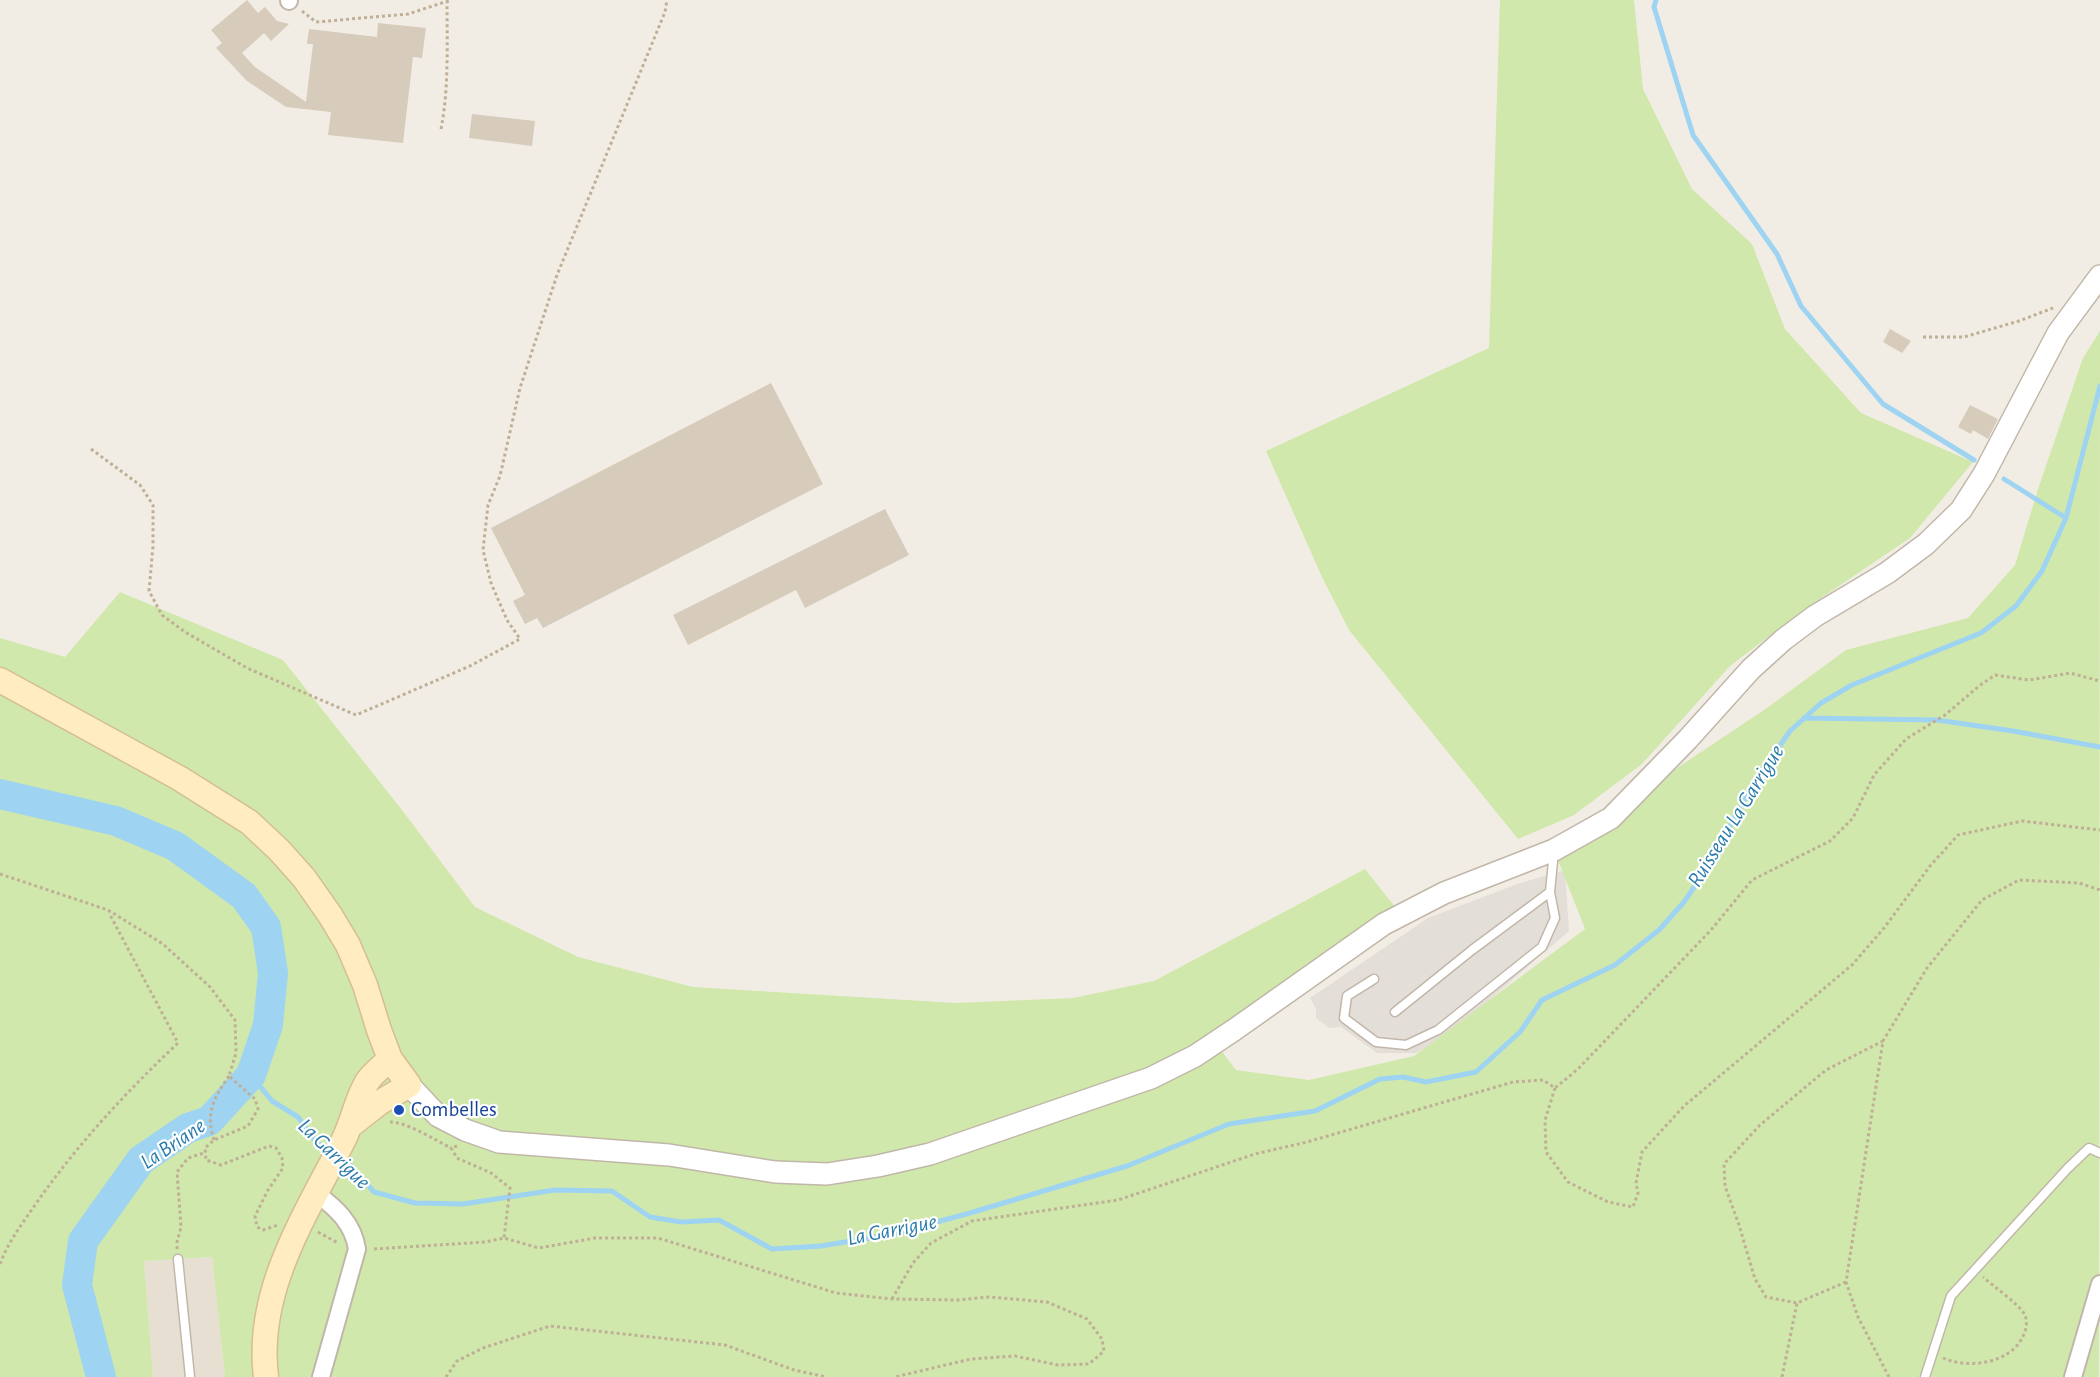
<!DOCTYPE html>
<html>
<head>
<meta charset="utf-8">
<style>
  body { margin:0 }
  canvas { display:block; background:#f2ede4 }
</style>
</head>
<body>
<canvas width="2100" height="1377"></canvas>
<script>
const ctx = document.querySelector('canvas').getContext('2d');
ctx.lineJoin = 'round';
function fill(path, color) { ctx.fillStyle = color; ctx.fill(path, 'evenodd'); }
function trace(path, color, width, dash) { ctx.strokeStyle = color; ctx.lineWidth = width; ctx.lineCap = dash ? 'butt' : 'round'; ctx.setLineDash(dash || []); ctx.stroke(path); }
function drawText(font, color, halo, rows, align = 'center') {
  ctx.font = font + ' "Alegreya Sans",sans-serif'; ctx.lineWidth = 4.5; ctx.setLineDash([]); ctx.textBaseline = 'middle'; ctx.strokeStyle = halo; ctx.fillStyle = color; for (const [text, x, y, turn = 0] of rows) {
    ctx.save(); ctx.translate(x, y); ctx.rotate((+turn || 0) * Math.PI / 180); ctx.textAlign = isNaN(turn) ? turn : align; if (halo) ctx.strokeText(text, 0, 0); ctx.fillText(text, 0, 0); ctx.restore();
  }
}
fill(new Path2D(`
  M212,1257L225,1377H153L144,1261Z`), '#e6dfd2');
fill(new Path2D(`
  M1565,870L1569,931L1449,1035L1416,1053H1377L1341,1027L1329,1028L1316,1018V1009L1310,998L1428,918L1517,884Z`), '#e4ded9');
fill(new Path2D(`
  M1500,0H1634L1643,89L1692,189L1752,244L1785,329L1861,413L1973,462L1910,538L1802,611L1730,666L1642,764L1574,815L1518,839L1349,630L1322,577L1266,451L1489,348Z
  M2100,331L2099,1377H225L212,1257L144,1261L153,1377H0V638L65,657L120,592L283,660L402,810L475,907L578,957L693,987L955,1003L1073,998L1154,981L1365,869L1395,907L1316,958L1210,1036L1236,1070L1309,1080L1414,1056L1585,929L1554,850L1764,710L1846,650L1968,618L2015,565L2038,489L2083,358Z`), '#d0e8ab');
trace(new Path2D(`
  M1656,0L1654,7L1693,135L1777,254L1801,306L1883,404L1974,460
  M2004,479L2066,518
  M1804,718L1937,720L2013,731L2100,747
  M251,1075L272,1101L298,1117L318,1144L331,1152
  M341,1159L351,1166L374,1192L415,1203L463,1204L555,1190L612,1191L650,1217L681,1222L719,1220L772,1249L821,1246L888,1235L970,1213L1127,1166L1229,1124L1315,1111L1380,1079L1403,1077L1426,1082L1476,1072L1520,1032L1542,1000L1615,965L1659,930L1684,902L1709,865L1752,786L1790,731L1821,703L1852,685L1981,633L2016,606L2042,571L2066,518L2100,386`), '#9ed4f1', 5);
trace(new Path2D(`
  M0,794L116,821L175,846L244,896L266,927L273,973L268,1025L251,1075L209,1121L188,1128L141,1160L83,1241L77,1285L101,1377`), '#9ed4f1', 30);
fill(new Path2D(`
  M247,0L258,13L265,7L277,21L289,24L271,41L264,33L242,53L255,67L306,102L313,44H307L309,29L377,37L378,23L426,28L422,58L413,57L403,143L328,135L331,112L286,107L247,81L216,48L222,43L211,30Z
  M472,114L535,121L532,146L469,138Z
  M1890,329L1911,341L1902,353L1883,342Z
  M771,383L823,484L543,628L537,618L525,624L513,601L525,595L491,528Z
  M1970,405L1998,419L1988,439L1973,430L1971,434L1958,427Z
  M885,509L909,555L805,608L796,590L688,645L673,615Z`), '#d7cbbc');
const service = new Path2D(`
  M1374,979L1347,996L1344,1018L1376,1042L1406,1045L1438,1030L1542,947L1555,918L1550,892
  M1395,1012L1472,950L1550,892L1554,851
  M178,1259L190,1377
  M1925,1377L1951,1296L2068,1168L2089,1148L2100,1153`);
const minor = new Path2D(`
  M289,0V1
  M316,1193C336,1208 353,1223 357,1249L321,1377
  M2073,1377L2100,1284`);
const tertiary = new Path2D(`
  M409,1085L438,1116L465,1130L499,1142L669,1155L775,1172L827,1174L878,1166L930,1154L1151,1078L1195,1056L1234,1030L1384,924L1444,893L1554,850L1611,818L1688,739L1751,669L1783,640L1815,616L1887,573L1926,544L1961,510L1984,474L2058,333L2100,276`);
const secondary = new Path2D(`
  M0,680L179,778L249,822L279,850L304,878L330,915L348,945L365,985L379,1030L390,1059L409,1085L379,1103L351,1125
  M266,1377C255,1290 306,1215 343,1141C353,1122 356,1100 367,1082C373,1073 383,1066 390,1059`);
trace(service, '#c1b7a9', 11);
trace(minor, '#c1b7a9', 20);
trace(tertiary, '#c1b7a9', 24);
trace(secondary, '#d4be92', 27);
trace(new Path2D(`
  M302,11L316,22L408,14L451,0
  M441,129C449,88 447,44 447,2
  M1923,337H1964L2019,321L2053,308
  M91,449L140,485L153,505V546L149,591L162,615L185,632L247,668L356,715L470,666L520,639L507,620L491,583L483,550L488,505L500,476L520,388L557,275L665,12L667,0
  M0,874L108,910L163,944L210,987L235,1020L236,1053L229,1076L255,1099L258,1109L248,1126L214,1140L205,1148L206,1160L221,1165L269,1146L276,1148L282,1158L283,1168L268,1190L255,1216L257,1227L263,1230L278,1225
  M1555,1088L1545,1120L1546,1152L1568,1182L1608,1202L1633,1207L1638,1193L1636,1183L1642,1152L1684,1106L1852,965L1884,928L1930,866L1958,835L2022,821L2100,830
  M390,1122C407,1122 435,1140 451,1148
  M214,1140C205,1113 214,1098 229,1076
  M457,1146L451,1148L457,1158L491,1173L510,1188L504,1238
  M318,1232L338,1243
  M177,1249V1242L181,1227L177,1172L188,1158L204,1153
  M374,1249L485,1242L504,1238L539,1248L595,1238H658L836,1293L892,1299L957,1300L989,1297L1047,1302L1087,1319L1102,1339L1104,1351L1089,1364L1058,1365L1015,1356L971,1359L895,1377
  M0,1264C8,1242 22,1224 35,1205C77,1145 125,1093 178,1043L109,913
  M1846,1282L1797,1303L1766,1297L1755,1279L1739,1225L1725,1186L1724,1164L1760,1125L1826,1070L1883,1041
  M892,1299L913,1263L931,1243L972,1221L1118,1200L1255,1154L1307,1142L1513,1082L1543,1080L1555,1088L1578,1069L1711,930L1752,880L1830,841L1853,818L1874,775L1906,739L1945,715L1979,686L1995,675L2029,680L2070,673L2100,681
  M1943,1358C1967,1369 2009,1364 2022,1338C2026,1331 2028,1323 2025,1315C2019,1304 1993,1286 1983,1277
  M446,1377L457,1361L483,1348L550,1326L725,1345L794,1370L826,1377
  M1782,1377L1797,1303
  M1889,1377L1858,1317L1846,1282L1883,1041L1927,968L1982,900L2019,880L2079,883L2100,890`), '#c0af97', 3, [3, 3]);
trace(service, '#fff', 8);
trace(minor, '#fff', 16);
trace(tertiary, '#fff', 21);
trace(secondary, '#ffecc1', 24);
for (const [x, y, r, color] of [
  [399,1110,6,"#1a4fb4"]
]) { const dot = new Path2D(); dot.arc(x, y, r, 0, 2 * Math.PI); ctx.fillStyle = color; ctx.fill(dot); trace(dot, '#fff', 2); }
drawText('21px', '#164399', '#fff', [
  ["Combelles",411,1110]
], 'left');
drawText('italic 22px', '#2a7caa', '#fff', [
  ["Ruisseau La Garrigue",1736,816,-58],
  ["La Briane",173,1144,-34],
  ["La Garrigue",334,1154,44],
  ["La Garrigue",892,1230,-11]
]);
</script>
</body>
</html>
